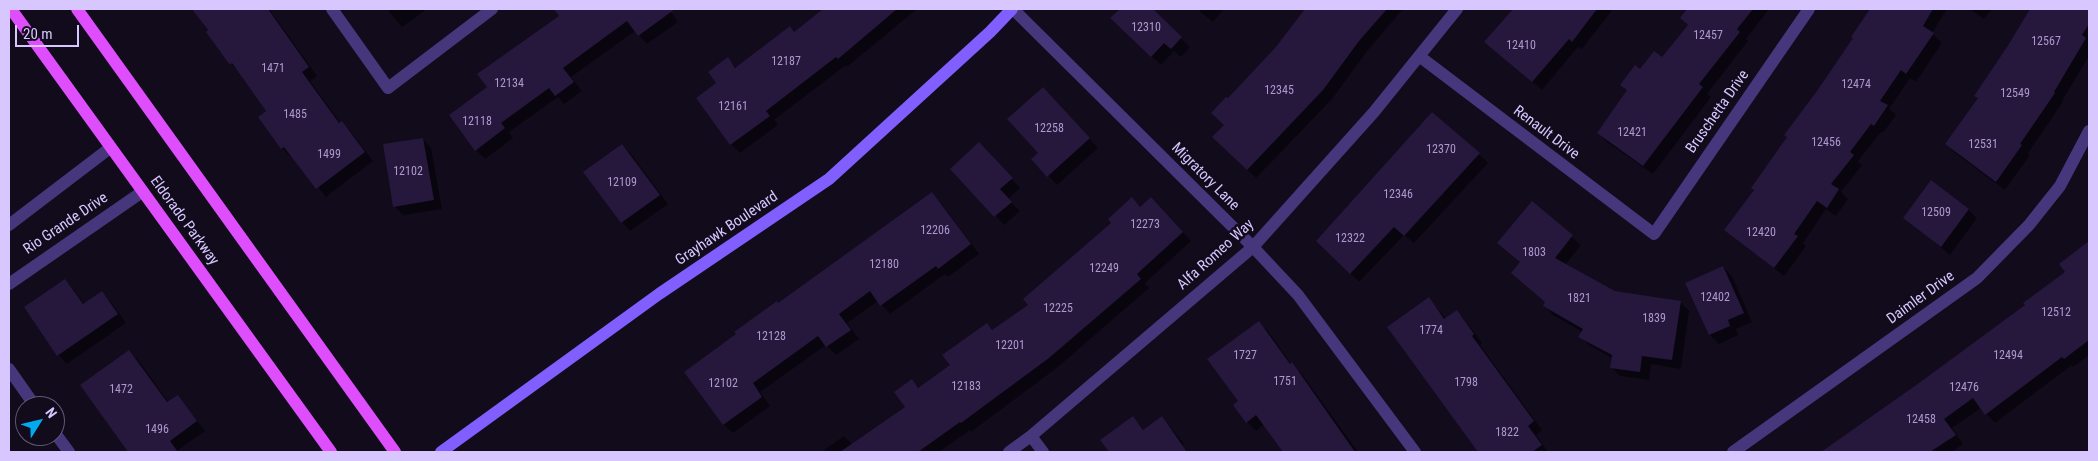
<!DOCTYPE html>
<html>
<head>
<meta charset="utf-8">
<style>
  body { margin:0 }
  #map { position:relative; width:2098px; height:461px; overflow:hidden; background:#110b1c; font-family:"Roboto Condensed",sans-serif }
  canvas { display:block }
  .frame { position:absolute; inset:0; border:10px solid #d8c6ff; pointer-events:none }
  .north { position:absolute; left:15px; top:396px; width:50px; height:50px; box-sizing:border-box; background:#110b1c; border:1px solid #615677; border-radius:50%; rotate:54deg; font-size:14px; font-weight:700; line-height:20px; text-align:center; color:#d8c6ff }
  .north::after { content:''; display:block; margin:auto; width:18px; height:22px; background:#02aaef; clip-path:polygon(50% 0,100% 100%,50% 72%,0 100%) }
  .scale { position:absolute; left:15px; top:25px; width:64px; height:22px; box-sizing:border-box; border:2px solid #d8c6ff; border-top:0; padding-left:6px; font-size:15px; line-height:18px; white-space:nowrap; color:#d8c6ff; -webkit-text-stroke:4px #110b1c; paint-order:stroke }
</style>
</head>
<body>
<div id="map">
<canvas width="2098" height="461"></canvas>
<div class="frame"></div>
<div class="north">N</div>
<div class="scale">20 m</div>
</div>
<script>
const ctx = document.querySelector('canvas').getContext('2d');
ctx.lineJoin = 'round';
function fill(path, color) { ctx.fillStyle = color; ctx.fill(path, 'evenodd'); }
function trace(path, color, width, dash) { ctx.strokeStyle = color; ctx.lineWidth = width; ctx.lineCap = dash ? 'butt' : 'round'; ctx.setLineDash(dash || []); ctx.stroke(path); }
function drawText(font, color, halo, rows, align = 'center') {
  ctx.font = font + ' "Roboto Condensed",sans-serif'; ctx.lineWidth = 5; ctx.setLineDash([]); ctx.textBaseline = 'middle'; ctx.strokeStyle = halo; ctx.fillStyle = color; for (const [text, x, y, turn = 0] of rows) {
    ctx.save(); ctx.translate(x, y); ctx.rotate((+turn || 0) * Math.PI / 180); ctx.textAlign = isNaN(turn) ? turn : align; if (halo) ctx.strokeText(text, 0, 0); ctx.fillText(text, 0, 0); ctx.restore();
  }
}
fill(new Path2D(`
  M193,9H269L317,76L310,81L341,124L351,132L373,161L326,197L293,156L291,157L282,148L260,117L268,111L240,73L231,64Z
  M387,9H427L402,27Z
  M569,9H669L678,22L647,44L635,31L571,77L582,91L564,104L558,97L509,132L513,138L485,159L476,150L489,87L510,53Z
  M825,9H917L847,67L846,65L774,120L778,125L740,153L731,144L718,83L727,59L737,68L795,33Z
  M1121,9H1151L1190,47L1181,57L1174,51L1161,65L1112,18Z
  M1197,9H1224L1213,22Z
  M1307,9H1403L1368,50L1332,99L1256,178L1222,146L1228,100L1276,49Z
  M1514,9H1613L1582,49L1578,47L1542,90L1486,42Z
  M1689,9H1769L1746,39L1748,41L1707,94L1711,97L1653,174L1607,142L1598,133L1628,91L1622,85L1662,59L1689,26L1681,18Z
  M1871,9H1947L1932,33L1942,43L1916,82L1910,78L1889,109L1896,115L1883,133L1881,132L1858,161L1862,165L1841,192L1848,199L1836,216L1826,209L1803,243L1806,246L1784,276L1726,230L1755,190L1854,38L1853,37Z
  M1969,9H1992L1984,19Z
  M2031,9H2037L2046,14L2049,9H2089V56L2062,101L2063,102L2028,153L2030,155L2005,190L1955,153L1946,144L1979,99Z
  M1052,97L1098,148L1057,185L1033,159L1039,153Z
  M423,139L431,148L442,209L403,215L394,206Z
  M622,145L631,154L668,204L630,231L622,222Z
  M988,153L1020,188L1008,199L1020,211L1004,225L952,169Z
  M1479,154L1488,163L1414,243L1404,235L1359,282L1317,241Z
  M932,194L941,203L979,254L948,277L945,274L890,314L878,301L847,323L859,339L836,355L826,345L760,392L770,406L733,433L724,425L686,372Z
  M1532,203L1581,245L1565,265L1615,293L1680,302L1689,311L1681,369L1651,364L1649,380L1620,376L1611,367L1612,358L1589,345L1580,336L1583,332L1553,315L1544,306L1546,303L1521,263L1499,243Z
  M1160,207L1191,241L1145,283L1149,288L1058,367L971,432L970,430L939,452H821L844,436L853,445L907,407L912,381L920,389L951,366L987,324L994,331L1029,305L1141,208Z
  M1968,209L1977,218L1950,255L1905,218Z
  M2089,243V355L2073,367L2072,365L1995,423L1981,408L1952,428L1963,444L1952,452H1823L1920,384L2026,305L2067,273L2060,264Z
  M1723,267L1732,276L1752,322L1736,329L1738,335L1719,344L1710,335L1687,284Z
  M65,280L85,305L102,293L111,302L126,323L67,364L58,355Z
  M1429,299L1446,319L1457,311L1465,320L1482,343L1480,345L1542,430L1536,435L1548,452H1479L1389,328Z
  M1259,323L1268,331L1291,364L1301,373L1358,452H1289L1264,424L1256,431L1247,422L1240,401Z
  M129,352L138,360L169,403L178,397L205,431L178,450L179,452H130L82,386Z
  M1162,417L1184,444L1182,445L1188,452H1111L1102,440L1133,418L1144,430Z`), '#0007');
fill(new Path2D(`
  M192,9H268L309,67L302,72L339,123L342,121L365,152L316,189L284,147L281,149L258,117L266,111L232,63L230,65L206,32L208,30Z
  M554,9H675L638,36L627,21L563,68L574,82L555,96L549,88L501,123L505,128L475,151L449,115L487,87L477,74L559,16Z
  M823,9H897L838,59L836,57L766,111L770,116L730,145L696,98L716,83L708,72L728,57L735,68L790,26L794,32Z
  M1120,9H1153L1182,37L1171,49L1164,43L1151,57L1110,18Z
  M1305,9H1387L1359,41L1323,90L1247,170L1212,137L1224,125L1211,113L1226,97L1228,98L1275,48Z
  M1513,9H1597L1572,42L1569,39L1532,82L1484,42Z
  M1687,9H1753L1737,29L1740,32L1699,84L1703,87L1643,166L1597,133L1627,90L1620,85L1635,65L1640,69L1654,51L1662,57L1688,25L1680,18Z
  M1870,9H1933L1923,26L1934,33L1906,74L1901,70L1880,101L1888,105L1874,126L1871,124L1850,152L1854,155L1831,184L1839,189L1827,208L1817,201L1794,234L1798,236L1774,268L1724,230L1754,190L1751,188L1787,137L1784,135L1817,91L1853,38L1851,37Z
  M2030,9H2089V24L2082,35L2086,38L2054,92L2055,93L2020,144L2022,145L1996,182L1945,144L1978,98L1974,96L2007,47Z
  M1043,87L1090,138L1047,177L1031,159L1038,153L1007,119Z
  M1432,112L1480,153L1404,236L1394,227L1350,274L1316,241Z
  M423,138L434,200L393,207L383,144Z
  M979,142L1013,178L1000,189L1012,202L994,217L950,169Z
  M622,144L660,195L621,223L583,172Z
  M1931,180L1969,209L1941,247L1903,218Z
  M932,192L971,244L938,269L936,266L880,306L870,291L839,314L851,330L826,347L818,336L753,383L762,397L723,425L684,372L736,334L734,332L777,301L778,303Z
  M1132,197L1140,207L1151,197L1183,232L1137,274L1141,279L1049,358L961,423L960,422L918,452H840L905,407L894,392L912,379L918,388L950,365L942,355L987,323L992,330L1028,305L1023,299L1111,223L1108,219Z
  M1532,201L1573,235L1555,258L1615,291L1681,301L1672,360L1642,356L1640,372L1610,368L1612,355L1578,337L1583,329L1543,306L1545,302L1511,273L1520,262L1497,243Z
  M2089,241V340L2064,359L2062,357L1985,415L1973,398L1944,419L1956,435L1930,452H1821L1919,383L2025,305L2023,303L2065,272L2059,264Z
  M1723,266L1744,313L1728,320L1730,326L1709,335L1685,283Z
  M65,279L83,304L102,291L118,314L57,356L24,307Z
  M1429,297L1444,319L1457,310L1474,334L1472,336L1534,421L1528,426L1542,445L1532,452H1478L1387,327Z
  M1259,321L1290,364L1292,362L1355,452H1283L1256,415L1246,423L1233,405L1238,401L1207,359Z
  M129,350L167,402L178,395L197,421L170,441L178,452H128L80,385Z
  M1133,416L1143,430L1162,416L1187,452H1109L1100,440Z`), '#26173c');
trace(new Path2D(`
  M332,9L388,88L492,9
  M1013,9L1253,247L1298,295L1415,452
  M1419,56L1654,234L1809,9
  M9,225L110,148
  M9,284L142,192
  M9,369L35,406
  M55,433L69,452
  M1031,436L1043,452
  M1009,452L1031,436L1253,247L1374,112L1457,9
  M1733,452L1977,278L2029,225L2060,186L2089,131`), '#46367b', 12);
trace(new Path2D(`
  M441,452L659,294L829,179L990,32L1012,9`), '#815efe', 12);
trace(new Path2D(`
  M11,9L331,452
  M77,9L395,452`), '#de4efd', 12);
drawText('12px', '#ac9ace', null, [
  ["12310",1146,28],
  ["12457",1708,36],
  ["12567",2046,42],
  ["12410",1521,46],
  ["12187",786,62],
  ["1471",273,69],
  ["12134",509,84],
  ["12474",1856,85],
  ["12345",1279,91],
  ["12549",2015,94],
  ["12161",733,107],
  ["1485",295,115],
  ["12118",477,122],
  ["12258",1049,129],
  ["12421",1632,133],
  ["12456",1826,143],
  ["12531",1983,145],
  ["12370",1441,150],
  ["1499",329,155],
  ["12102",408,172],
  ["12109",622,183],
  ["12346",1398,195],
  ["12509",1936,213],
  ["12273",1145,225],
  ["12206",935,231],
  ["12420",1761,233],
  ["12322",1350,239],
  ["1803",1534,253],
  ["12180",884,265],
  ["12249",1104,269],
  ["12402",1715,298],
  ["1821",1579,299],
  ["12225",1058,309],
  ["12512",2056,313],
  ["1839",1654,319],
  ["1774",1431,331],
  ["12128",771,337],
  ["12201",1010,346],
  ["1727",1245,356],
  ["12494",2008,356],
  ["1751",1285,382],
  ["1798",1466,383],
  ["12102",723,384],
  ["12183",966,387],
  ["12476",1964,388],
  ["1472",121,390],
  ["12458",1921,420],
  ["1496",157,430],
  ["1822",1507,433]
]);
drawText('15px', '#d8c6ff', '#110b1c', [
  ["Bruschetta Drive",1718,112,-55],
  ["Renault Drive",1546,133,37],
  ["Migratory Lane",1205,177,45],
  ["Eldorado Parkway",184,221,54],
  ["Rio Grande Drive",66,224,-34],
  ["Grayhawk Boulevard",727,229,-34],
  ["Alfa Romeo Way",1216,255,-42],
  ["Daimler Drive",1921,298,-36]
]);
</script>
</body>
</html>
